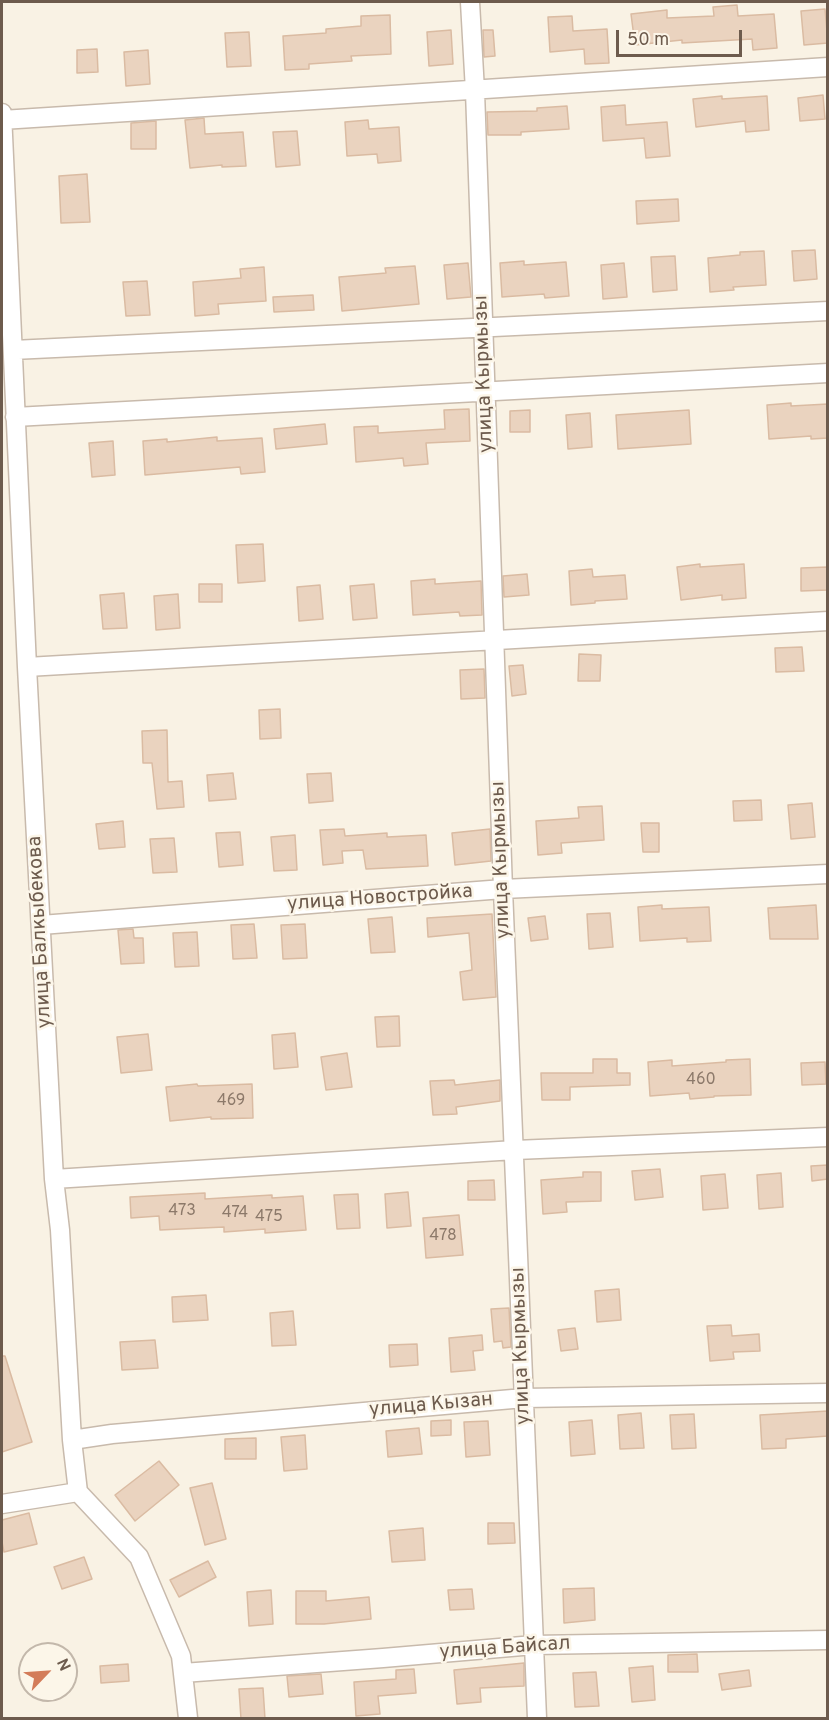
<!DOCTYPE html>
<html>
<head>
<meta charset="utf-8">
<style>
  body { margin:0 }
  #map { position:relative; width:829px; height:1720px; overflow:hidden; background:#f9f2e4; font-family:Overpass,sans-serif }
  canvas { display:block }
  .frame { position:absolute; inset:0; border:3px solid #6d5b4d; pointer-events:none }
  .north { position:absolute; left:18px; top:1642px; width:60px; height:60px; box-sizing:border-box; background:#fcf6e9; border:2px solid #c3b8ab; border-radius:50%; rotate:65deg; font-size:16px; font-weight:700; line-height:24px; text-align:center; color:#6d5b4d }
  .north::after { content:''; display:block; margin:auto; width:21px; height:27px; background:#d37c59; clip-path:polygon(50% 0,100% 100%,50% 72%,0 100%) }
  .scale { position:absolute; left:616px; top:30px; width:126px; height:27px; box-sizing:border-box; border:3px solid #6d5b4d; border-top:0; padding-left:8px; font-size:18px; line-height:21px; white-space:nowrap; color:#6d5b4d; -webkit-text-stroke:4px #fcf6e9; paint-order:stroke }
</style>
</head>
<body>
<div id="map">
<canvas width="829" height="1720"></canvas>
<div class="frame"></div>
<div class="north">N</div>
<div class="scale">50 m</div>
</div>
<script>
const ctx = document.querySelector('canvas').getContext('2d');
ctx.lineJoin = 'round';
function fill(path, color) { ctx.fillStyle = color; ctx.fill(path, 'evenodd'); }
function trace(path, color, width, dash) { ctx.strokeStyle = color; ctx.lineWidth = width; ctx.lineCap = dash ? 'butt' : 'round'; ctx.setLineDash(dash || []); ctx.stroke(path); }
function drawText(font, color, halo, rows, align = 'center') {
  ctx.font = font + ' Overpass,sans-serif'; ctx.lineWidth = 5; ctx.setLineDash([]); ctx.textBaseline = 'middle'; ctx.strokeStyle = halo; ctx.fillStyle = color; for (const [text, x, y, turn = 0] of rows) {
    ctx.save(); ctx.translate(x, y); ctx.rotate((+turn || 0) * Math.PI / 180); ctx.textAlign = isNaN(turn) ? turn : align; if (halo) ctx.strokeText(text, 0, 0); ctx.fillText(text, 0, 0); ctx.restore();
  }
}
const building = new Path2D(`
  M737,5L738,16L774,14L777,48L753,50L752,39L682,43V40L635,45L631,14L667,10V18L714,16L713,7Z
  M825,9L828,43L804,45L801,11Z
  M390,15L391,54L351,56L352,61L309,64V69L285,70L283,36L326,33V29L361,26V16Z
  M572,16L573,31L607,29L609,63L585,64L584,49L550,52L548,17Z
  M451,30L453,64L429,66L427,32Z
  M483,30H493L495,56L484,57Z
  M249,32L251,66L227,67L225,33Z
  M97,49L98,72L77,73V50Z
  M148,50L150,84L126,86L124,52Z
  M823,95L825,119L800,121L798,98Z
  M722,96V99L767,96L769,130L746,132L745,121L696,127L693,99Z
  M625,105L626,125L667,122L670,156L646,158L644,138L603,141L601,107Z
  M567,106L569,129L521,132V135H488L487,112L537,111V108Z
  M204,118L205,134L243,132L246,166L222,167V165L190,168L185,120Z
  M368,120L369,129L399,127L401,161L378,163L377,154L347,156L345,122Z
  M156,121V149H131V123Z
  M297,131L300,165L276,167L273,132Z
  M87,174L90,222L61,223L59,176Z
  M678,199L679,221L637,224L636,201Z
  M815,250L817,279L794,281L792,251Z
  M764,251L766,285L733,287L734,290L710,292L708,258L740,255V252Z
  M675,256L677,290L653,292L651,257Z
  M524,261V265L566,262L569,296L545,298L544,294L502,297L500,263Z
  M468,263L471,297L447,299L444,265Z
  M624,263L627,297L603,299L601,265Z
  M415,266L419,304L342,311L339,277L386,273L385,268Z
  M264,267L266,301L218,304L219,314L195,316L193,282L241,278L240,269Z
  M147,281L150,315L126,316L123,282Z
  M313,295L314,310L274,312L273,297Z
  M791,403V406L828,404V438L811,439V436L769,439L767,405Z
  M469,409L470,441L426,443L428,464L404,466L403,458L356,462L354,427L378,426V433L445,429L444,410Z
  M530,410V432H510V411Z
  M689,410L691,444L618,449L616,415Z
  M590,413L592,447L568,449L566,415Z
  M325,424L327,444L276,449L274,429Z
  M217,437V441L262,438L265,472L241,474L240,467L145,475L143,441L167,439V442Z
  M113,441L115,475L92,477L89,443Z
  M263,544L265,581L238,583L236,545Z
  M700,564V567L744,564L746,598L722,600V595L681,600L677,567Z
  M828,567V590L801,591V568Z
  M592,569L593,577L625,575L627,599L595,601V603L571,605L569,571Z
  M527,574L529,595L504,597L503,576Z
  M435,579V584L481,581L482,615L460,616L459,612L413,615L411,581Z
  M199,584H222V602H199Z
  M374,584L377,618L353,620L350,586Z
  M320,585L323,619L299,621L297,587Z
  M124,593L127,628L103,629L100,595Z
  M178,594L180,628L156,630L154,596Z
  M802,647L804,671L776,672L775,648Z
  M579,654L601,655L600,681H578Z
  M523,665L526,694L512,696L509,666Z
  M484,669L485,698L461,699L460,670Z
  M280,709L281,738L260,739L259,710Z
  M167,730L168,782L182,781L184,807L157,809L152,763H143L142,731Z
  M233,773L236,799L209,801L207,775Z
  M331,773L333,801L309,803L307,774Z
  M761,800L762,820L734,821L733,801Z
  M812,803L815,837L791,839L788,805Z
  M602,806L604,840L561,843L562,853L538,855L536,821L579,818L578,807Z
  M123,821L125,847L99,849L96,824Z
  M641,823H659V852H643Z
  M344,829L345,836L387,833V837L426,835L428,866L366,869L363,850L342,851L343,863L323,865L320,830Z
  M490,829L491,861L455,865L452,833Z
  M240,832L243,865L219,867L216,833Z
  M295,835L297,870L274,871L271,837Z
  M174,838L177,872L153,873L150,839Z
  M662,905V909L709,907L711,941L687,942V938L640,941L638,907Z
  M816,905L818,939H770L768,908Z
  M610,913L613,947L589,949L587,914Z
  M492,914L496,997L463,1000L460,972L472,970L469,933L428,937L427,918Z
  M545,916L548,939L531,941L528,918Z
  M392,917L395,952L371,953L368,919Z
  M254,924L257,958L233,959L231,925Z
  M305,924L307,958L283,959L281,925Z
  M133,929L134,938H143L144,963L121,964L118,930Z
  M197,932L199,966L175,967L173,933Z
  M399,1016L400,1046L377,1047L375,1017Z
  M295,1033L298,1067L274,1069L272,1035Z
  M148,1034L152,1070L121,1073L117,1037Z
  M347,1053L352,1087L326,1090L321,1057Z
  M593,1059H617V1073H630V1085L570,1087V1100H542L541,1073H593Z
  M750,1059L751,1095L714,1096V1097L690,1099L689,1093L650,1096L648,1062L672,1060V1066L726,1062V1060Z
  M825,1062L826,1084L802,1085L801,1063Z
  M454,1080L455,1085L500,1080V1101L456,1107L457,1114L433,1115L430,1081Z
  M197,1084L198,1086L252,1084L253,1118L211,1119V1117L170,1121L166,1087Z
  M828,1165V1179L812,1181L811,1166Z
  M660,1169L663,1197L635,1200L632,1171Z
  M583,1172H601V1201L566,1202L567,1212L543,1214L541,1180L583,1177Z
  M781,1173L783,1207L759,1209L757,1175Z
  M725,1174L728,1208L703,1210L701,1176Z
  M494,1180L495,1200H468V1181Z
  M408,1192L411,1226L387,1228L385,1194Z
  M205,1193V1199L272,1195V1198L303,1196L306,1230L265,1233V1229L224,1232V1227L160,1230L159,1216L131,1218L130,1197Z
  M358,1194L360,1228L337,1229L334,1195Z
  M459,1215L463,1255L426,1258L423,1218Z
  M619,1289L621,1320L597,1322L595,1291Z
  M206,1295L208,1320L173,1322L172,1297Z
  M509,1308L511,1347L503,1348L502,1341L494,1342L491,1309Z
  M293,1311L296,1345L272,1346L270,1313Z
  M731,1325L732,1336L759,1334L760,1351L733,1352L734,1359L710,1361L707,1326Z
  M575,1328L578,1349L561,1351L558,1330Z
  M482,1335L483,1350L473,1351L475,1370L451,1372L449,1338Z
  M155,1340L158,1368L122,1370L120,1342Z
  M417,1344L418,1365L390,1367L389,1345Z
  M2,1356H5L32,1442L2,1452Z
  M828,1411V1436L786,1439V1448L762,1449L760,1415Z
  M641,1413L644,1448L620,1449L618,1415Z
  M694,1414L696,1448L672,1449L670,1415Z
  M451,1420V1435L431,1436V1421Z
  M592,1420L595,1454L571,1456L569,1422Z
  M488,1421L490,1455L466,1457L464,1422Z
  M419,1428L422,1454L388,1457L386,1431Z
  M305,1435L307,1469L284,1471L281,1437Z
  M256,1438V1459H225V1439Z
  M159,1461L179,1485L135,1521L115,1495Z
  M212,1483L226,1539L205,1545L190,1488Z
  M29,1513L37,1544L4,1552L2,1542V1520Z
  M488,1523H514L515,1543L488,1544Z
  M423,1528L425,1560L392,1562L389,1531Z
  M84,1557L92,1579L62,1589L54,1567Z
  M208,1561L216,1577L179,1597L170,1580Z
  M594,1588L595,1620L564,1623L563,1589Z
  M472,1589L474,1609L450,1610L448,1590Z
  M271,1590L273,1624L249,1626L247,1592Z
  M296,1591H326V1601L369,1597L371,1619L324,1624H296Z
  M697,1654L698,1672H668V1655Z
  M524,1663V1686L480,1688L481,1702L457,1704L454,1670Z
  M128,1664L129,1681L101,1683L100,1666Z
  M653,1666L655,1700L632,1702L629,1668Z
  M414,1669L416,1693L378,1696L380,1714L356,1716L354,1682L396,1679V1670Z
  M749,1670L751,1686L722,1690L719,1674Z
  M596,1672L599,1706L575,1707L573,1673Z
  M321,1674L323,1694L289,1697L287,1676Z
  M263,1688L265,1719H241L239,1689Z`);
fill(building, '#ead3bf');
trace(building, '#dabba2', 1.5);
const minor = new Path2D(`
  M470,2L475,91L503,889L537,1718
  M2,113L27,667L54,1179L60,1230L72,1440L78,1492L139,1557L181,1656L188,1718
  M2,120L828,67
  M13,350L828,311
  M15,417L828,373
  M27,667L828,621
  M41,925L503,889L828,874
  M54,1179L515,1150L828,1137
  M72,1440L112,1434L524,1398L828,1393
  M2,1504L78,1492
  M183,1673L383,1658L534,1645L828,1640`);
trace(minor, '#c8baac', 21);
trace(minor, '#fff', 18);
drawText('16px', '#8c796a', null, [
  ["460",701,1081],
  ["469",231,1102],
  ["473",182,1212],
  ["474",235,1214],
  ["475",269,1218],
  ["478",443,1237]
]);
drawText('20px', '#6d5b4d', '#fcf6e9', [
  ["улица Кырмызы",485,374,-92],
  ["улица Кырмызы",502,860,-92],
  ["улица Новостройка",380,899,-4],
  ["улица Балкыбекова",41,932,-93],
  ["улица Кырмызы",522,1346,-92],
  ["улица Кызан",431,1406,-5],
  ["улица Байсал",505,1649,-4]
]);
</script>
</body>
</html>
